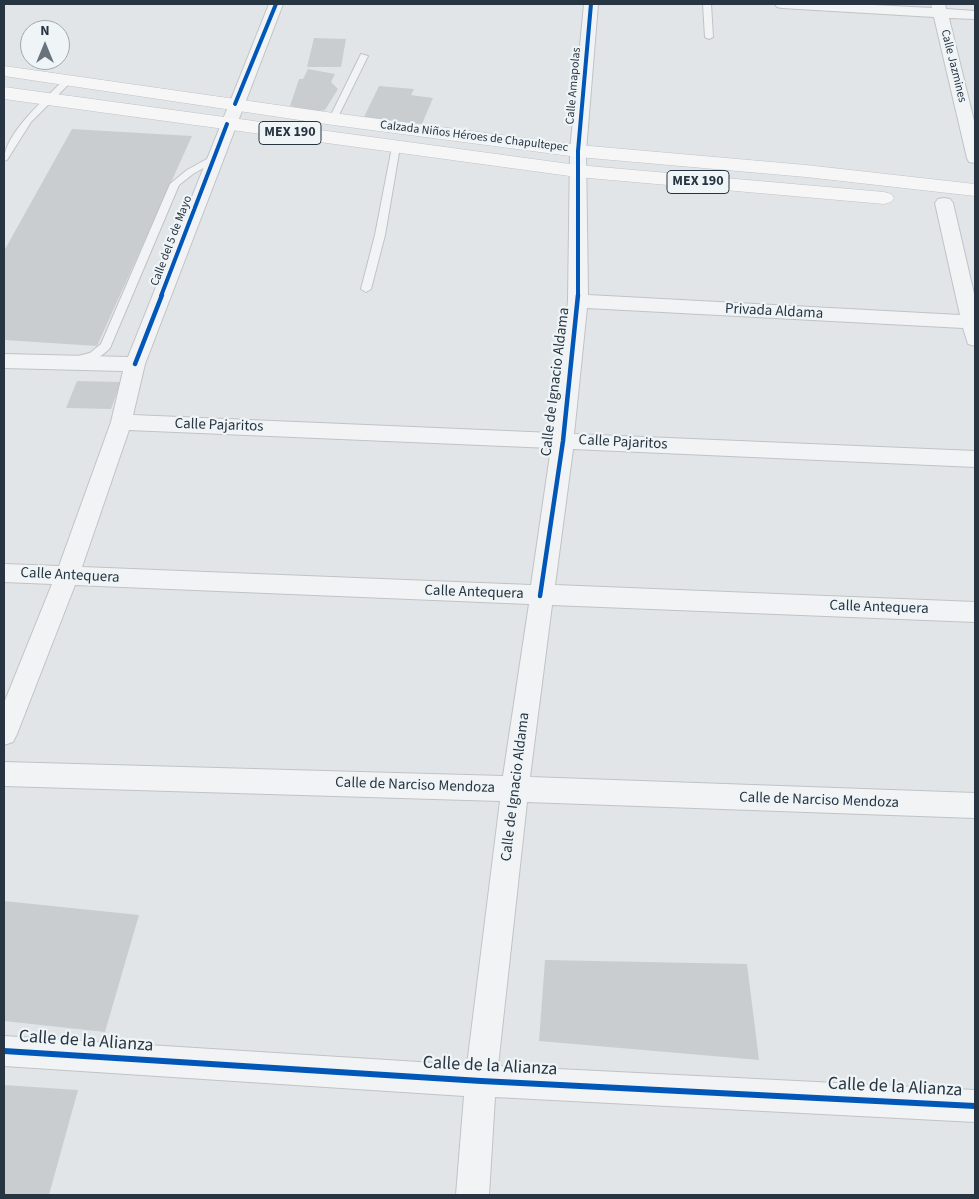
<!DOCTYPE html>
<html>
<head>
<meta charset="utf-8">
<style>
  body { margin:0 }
  #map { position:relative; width:979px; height:1199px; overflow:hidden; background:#e2e5e8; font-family:"Source Sans 3",sans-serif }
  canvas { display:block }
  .frame { position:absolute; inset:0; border:5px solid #273542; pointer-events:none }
  .north { position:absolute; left:20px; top:20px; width:50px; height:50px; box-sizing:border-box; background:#eff4f7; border:1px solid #9fa8af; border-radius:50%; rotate:0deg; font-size:14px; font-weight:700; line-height:20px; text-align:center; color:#273542 }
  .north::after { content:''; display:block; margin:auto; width:18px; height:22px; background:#68737c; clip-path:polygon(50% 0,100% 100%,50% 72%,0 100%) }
</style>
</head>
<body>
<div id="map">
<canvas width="979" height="1199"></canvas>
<div class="frame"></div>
<div class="north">N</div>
</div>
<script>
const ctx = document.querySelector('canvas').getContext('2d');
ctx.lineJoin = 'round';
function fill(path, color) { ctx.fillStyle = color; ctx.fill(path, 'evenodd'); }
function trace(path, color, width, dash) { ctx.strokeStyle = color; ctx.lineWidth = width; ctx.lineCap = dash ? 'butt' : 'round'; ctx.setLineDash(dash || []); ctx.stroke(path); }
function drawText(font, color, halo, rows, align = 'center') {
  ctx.font = font + ' "Source Sans 3",sans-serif'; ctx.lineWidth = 4.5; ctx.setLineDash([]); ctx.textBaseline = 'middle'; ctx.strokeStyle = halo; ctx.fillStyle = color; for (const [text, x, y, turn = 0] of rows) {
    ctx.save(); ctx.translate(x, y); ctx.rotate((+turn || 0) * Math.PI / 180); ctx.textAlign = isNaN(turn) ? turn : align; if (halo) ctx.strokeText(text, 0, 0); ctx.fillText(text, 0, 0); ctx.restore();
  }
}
fill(new Path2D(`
  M314,38L346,39L341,67H307Z
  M308,69L335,74L331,82L338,89L325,110L316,112L290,106L299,79H303Z
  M379,86L414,89L411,95L433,98L422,124L364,117Z
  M72,129L192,136L97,346L4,340V251Z
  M77,381L121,382L111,409L66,408Z
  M4,901L139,915L105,1032L4,1021Z
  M545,960L747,964L759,1060L539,1041Z
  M4,1085L78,1090L49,1195H4Z`), '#cacdd0');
const service = new Path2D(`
  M703,4H711L713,37L709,39L705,37Z
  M361,54L368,56L337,119L330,121L329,119Z
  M66,78L73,80L31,122L7,160L4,161C4,133 47,97 66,78Z
  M396,144L400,147L385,235L371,289L366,292L361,289L375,235L392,147Z
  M214,155L218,158L217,160L193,174L179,185L110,348C102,357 87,365 74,363L73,360L74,357L90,353L101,344L170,184L187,170Z`);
const minor = new Path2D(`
  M269,4H283L145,364L133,415L553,433L568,301L570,151L584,4H598L586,151L588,295L960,315L935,203L938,199L944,198L950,199L953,203L975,298V346L968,344L963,328L587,308L574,434L975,451V467L573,449L555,585L975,602V622L552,605L530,777L975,793V818L527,802L498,1066L975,1090V1122L495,1097L489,1195H456L464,1096L4,1066V1036L467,1065L500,801L4,786V762L503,776L529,604L75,585L17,734L13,742L4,745V703L52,584L4,582V564L59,566L111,422L123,371L4,368V354L128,357ZM129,430L551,448L531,585L82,567Z
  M775,4H854L932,8L931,4H945L946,9L975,11V19L949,18L975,125V163L969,162L967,158L934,17L782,8L777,7Z`);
const primary = new Path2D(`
  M4,66L333,113L578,145L806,165L975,184V196L806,177L578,157L333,125L4,76Z
  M4,87L577,165L884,192L891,194L894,198L891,202L884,204L577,177L4,99Z`);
trace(service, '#c0c3c6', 2);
trace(minor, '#c0c3c6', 2);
trace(primary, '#bec2c5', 1);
fill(service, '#f2f3f4');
fill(minor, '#f2f3f4');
fill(primary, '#f6f6f7');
trace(new Path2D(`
  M235,104L276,4
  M161,296L227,124
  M578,296V151L591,4`), '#0057b8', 4);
trace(new Path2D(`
  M135,364L162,295
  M540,596L563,441L578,295`), '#0057b8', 4.5);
trace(new Path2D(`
  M4,1051L481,1081L975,1106`), '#0057b8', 6);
drawText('12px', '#273542', '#eff4f7', [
  ["Calle Jazmines",953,66,76],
  ["Calle Amapolas",574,86,-85],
  ["Calzada Niños Héroes de Chapultepec",474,137,7],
  ["Calle del 5 de Mayo",172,241,-69]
]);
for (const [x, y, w] of [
  [290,133,62],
  [698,182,62]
]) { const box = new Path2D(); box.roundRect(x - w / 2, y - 11.5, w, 23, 4); ctx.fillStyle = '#eff4f7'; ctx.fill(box); trace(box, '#273542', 1); }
drawText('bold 14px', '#273542', null, [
  ["MEX 190",290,133],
  ["MEX 190",698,182]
]);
drawText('15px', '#273542', '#eff4f7', [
  ["Privada Aldama",774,312,3],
  ["Calle de Ignacio Aldama",556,382,-83],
  ["Calle Pajaritos",219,426,2],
  ["Calle Pajaritos",623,443,3],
  ["Calle Antequera",70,576,3],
  ["Calle Antequera",474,593,2],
  ["Calle Antequera",879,608,2],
  ["Calle de Narciso Mendoza",415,786,2],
  ["Calle de Ignacio Aldama",516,787,-83],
  ["Calle de Narciso Mendoza",819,801,2]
]);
drawText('18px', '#273542', '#eff4f7', [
  ["Calle de la Alianza",86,1042,4],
  ["Calle de la Alianza",490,1067,3],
  ["Calle de la Alianza",895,1088,3]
]);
</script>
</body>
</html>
